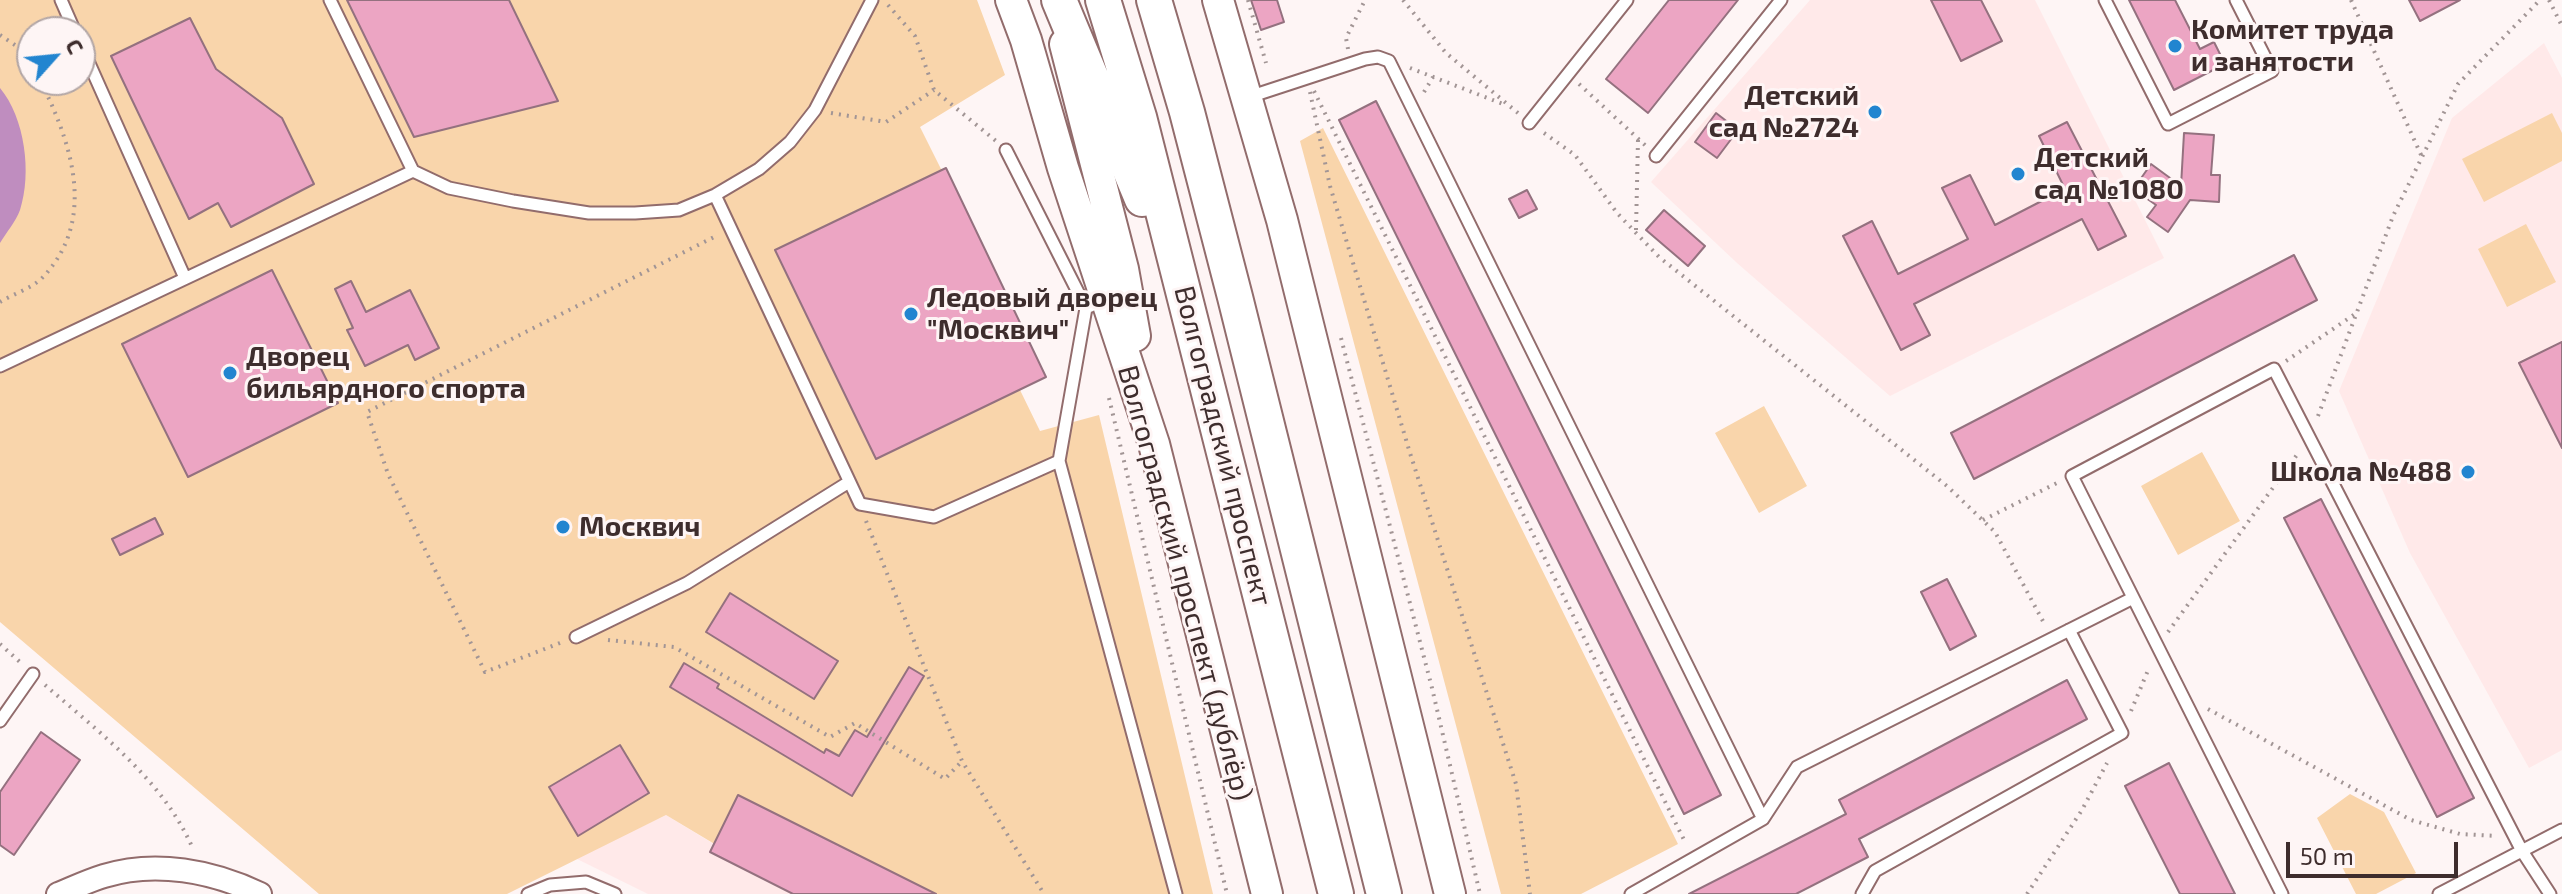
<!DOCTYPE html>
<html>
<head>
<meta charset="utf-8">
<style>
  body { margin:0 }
  #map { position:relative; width:2562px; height:894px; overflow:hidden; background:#fef5f5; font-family:"Exo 2",sans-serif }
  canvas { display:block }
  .north { position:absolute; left:16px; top:16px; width:80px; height:80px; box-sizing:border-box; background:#fef5f5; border:2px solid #b1a5a5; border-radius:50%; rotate:63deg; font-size:22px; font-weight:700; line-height:32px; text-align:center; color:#3e2d2d }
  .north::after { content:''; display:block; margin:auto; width:28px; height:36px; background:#2285d0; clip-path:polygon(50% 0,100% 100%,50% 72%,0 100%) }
  .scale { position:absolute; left:2286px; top:842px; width:172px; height:36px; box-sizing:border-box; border:4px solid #3e2d2d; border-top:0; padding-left:10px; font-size:24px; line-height:28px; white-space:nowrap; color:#3e2d2d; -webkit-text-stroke:6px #fef5f5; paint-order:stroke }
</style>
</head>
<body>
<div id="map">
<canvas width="2562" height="894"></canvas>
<div class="north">С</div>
<div class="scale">50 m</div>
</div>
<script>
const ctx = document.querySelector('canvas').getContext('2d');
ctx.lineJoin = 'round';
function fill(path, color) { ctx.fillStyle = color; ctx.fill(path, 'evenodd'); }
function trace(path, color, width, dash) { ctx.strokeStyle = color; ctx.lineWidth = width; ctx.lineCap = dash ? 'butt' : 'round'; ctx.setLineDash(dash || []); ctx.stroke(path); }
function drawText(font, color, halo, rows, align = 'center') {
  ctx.font = font + ' "Exo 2",sans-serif'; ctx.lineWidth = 6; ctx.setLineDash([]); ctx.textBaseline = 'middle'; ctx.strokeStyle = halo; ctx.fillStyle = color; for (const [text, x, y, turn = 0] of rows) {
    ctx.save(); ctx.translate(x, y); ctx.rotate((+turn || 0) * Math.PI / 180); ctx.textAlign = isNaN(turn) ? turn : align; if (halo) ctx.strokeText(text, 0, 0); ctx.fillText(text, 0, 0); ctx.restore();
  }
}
fill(new Path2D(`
  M1810,0H2035L2164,258L1890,396L1737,263L1651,182Z
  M2544,43L2562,78V750L2529,768L2410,553L2339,391L2452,118Z
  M666,815L796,894H648L575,858Z`), '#ffe9e9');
fill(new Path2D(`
  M0,0H977L1005,75L920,127L941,169L946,168L1046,377L1020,390L1040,431L1099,415L1213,894H798L666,815L507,894H319L0,622ZM32,32H80V80H32Z
  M2552,113L2562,133V161L2484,202L2462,159Z
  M1323,128L1678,844L1581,894H1501L1300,141Z
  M2526,224L2556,282L2507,307L2478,249Z
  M1764,406L1807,486L1759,513L1715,433Z
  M2202,452L2240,521L2178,555L2141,486Z
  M2350,794L2384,812L2416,873L2376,894H2356L2317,818Z`), '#f9d5ab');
fill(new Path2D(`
  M0,88C25,118 32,173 20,210C16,221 6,233 0,243Z`), '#bf8dbf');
const building = new Path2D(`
  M347,0H509L558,101L414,137Z
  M1251,0H1277L1284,22L1261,30Z
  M1669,0H1738L1648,113L1606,79Z
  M1931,0H1981L2002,41L1961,61Z
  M2129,0H2175L2200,49L2214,42L2225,64L2174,90Z
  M2409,0H2460L2420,21Z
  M190,18L216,69L282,118L314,184L231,227L218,203L189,219L111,56Z
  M1376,101L1721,795L1684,814L1339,120Z
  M1716,113L1738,130L1717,158L1695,142Z
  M2067,122L2126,236L2098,250L2082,219L1914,304L1930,335L1901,350L1843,236L1872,221L1898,274L1968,239L1942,188L1970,175L1995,225L2065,189L2039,136Z
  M2184,133L2214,135L2211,175H2220L2219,202L2190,200L2168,232L2147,217L2156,205L2146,198L2150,192L2137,184L2151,164L2181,186Z
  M946,168L1046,377L876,459L775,250Z
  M1527,190L1537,209L1519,218L1509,199Z
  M1664,210L1705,246L1688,266L1646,230Z
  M2294,255L2317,300L1974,479L1951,433Z
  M272,270L338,403L188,477L122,344Z
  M351,281L366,312L410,290L439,348L415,360L408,345L365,366L347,330L353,328L335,289Z
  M2562,342V448L2519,363Z
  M2321,499L2474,798L2437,817L2284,518Z
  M155,518L163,534L120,555L112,539Z
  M1947,579L1976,636L1950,650L1921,592Z
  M730,593L838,661L814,699L706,632Z
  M684,663L719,684L717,688L824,753L826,749L839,756L855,730L867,737L909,667L924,676L852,796L670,687Z
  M2067,680L2087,719L1859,839L1868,857L1796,894H1689L1846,814L1839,800Z
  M41,732L80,760L14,855L0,845V792Z
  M620,745L649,793L578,836L549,787Z
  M2169,763L2235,894H2180L2125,786Z
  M738,795L936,894H793L710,852Z`);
fill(building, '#eca5c3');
trace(building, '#94717f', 2);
const service = new Path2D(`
  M61,0L75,32
  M330,0L413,171L449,188L513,201L589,213H635L679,210L715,195L759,169L790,142L815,110L872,0
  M2105,0L2168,124L2272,71L2236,0
  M80,43L185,278
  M1249,97L1365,59L1378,57L1389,61L1763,819
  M1529,123L1627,0
  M1006,150L1086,308L1091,306
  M1656,156L1781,0
  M715,195L860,504L934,517L1059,461L1086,308
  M0,366L413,171
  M1059,461L1176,894
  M576,637L687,583L849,482
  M0,721L33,674
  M528,894L550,885L586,882L615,894
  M1631,894L1763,819L1797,767L2133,598
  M1862,894L1875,871L2122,733L2069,630
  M2282,894L2072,476L2274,369L2522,851L2550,894
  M2439,894L2562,830`);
const minor = new Path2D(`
  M58,894C73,888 88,881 104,876C155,860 213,871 260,894`);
const secondary = new Path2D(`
  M1011,0L1026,40L1063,168L1154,444L1267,894
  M1218,0L1282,220L1450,894
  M1065,44L1123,269L1135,336`);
const primary = new Path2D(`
  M1059,0L1142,199
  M1103,0L1139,117L1336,894
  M1154,0L1187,112L1235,297L1384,894`);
trace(service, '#926c6c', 15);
trace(minor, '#926c6c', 26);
trace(secondary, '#926c6c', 34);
trace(primary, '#926c6c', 38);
trace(new Path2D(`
  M1248,0L1266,63
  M1403,0L1446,53L1518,113
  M2351,0L2422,157
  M2549,0L2562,26
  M888,5L915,36L934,90L996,141
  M0,35L27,53L32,63
  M1348,49L1346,38L1365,0
  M1410,68L1503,104
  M1579,84L1646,146
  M1314,91L1686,844
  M1310,92L1330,186L1410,453L1516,784L1530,894
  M1424,92L1433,77
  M831,113L886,122L934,90
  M1544,133L1575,155L1617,213L1659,257L1947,486L1995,532L2045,625
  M1636,230L1638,139
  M0,302C13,294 33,288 43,277C98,219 71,142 40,80
  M1341,338L1432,688L1480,894
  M2286,361L2355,314
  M1109,398L1227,894
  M2318,416L2393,216L2458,84L2540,0
  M1983,520L2059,482
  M866,521L962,761L1044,894
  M2168,632L2299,452
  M608,640L674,647L830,737L855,723L945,779L962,761
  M560,643L485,672L388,474L367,412L718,235
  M0,644L21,663
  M45,685C100,733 164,781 193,849
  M2208,709L2411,820L2460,834L2497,836
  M2131,711L2149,668
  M2027,894L2082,810L2107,763`), '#a29595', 4, [2, 6]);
trace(service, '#fff', 11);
trace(minor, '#fff', 22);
trace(secondary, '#fff', 30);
trace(primary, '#fff', 34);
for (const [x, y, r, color] of [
  [2175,46,8,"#2285d0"],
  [1875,112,8,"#2285d0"],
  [2018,174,8,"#2285d0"],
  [911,314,8,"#2285d0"],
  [230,373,8,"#2285d0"],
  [2468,472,8,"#2285d0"],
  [563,527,8,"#2285d0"]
]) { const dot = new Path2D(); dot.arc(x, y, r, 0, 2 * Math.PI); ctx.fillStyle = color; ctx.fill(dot); trace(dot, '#fef5f5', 3); }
drawText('bold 28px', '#3e2d2d', '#fef5f5', [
  ["Комитет труда",2191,30],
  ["и занятости",2191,62],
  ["Детский",1859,96,"right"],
  ["сад №2724",1859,128,"right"],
  ["Детский",2034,158],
  ["сад №1080",2034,190],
  ["Ледовый дворец",927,298],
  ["\"Москвич\"",927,330],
  ["Дворец",246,357],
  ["бильярдного спорта",246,389],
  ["Школа №488",2452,472,"right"],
  ["Москвич",579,527]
], 'left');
drawText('28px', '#3e2d2d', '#fef5f5', [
  ["Волгоградский проспект",1223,446,76],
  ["Волгоградский проспект (дублёр)",1185,583,75]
]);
</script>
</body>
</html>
